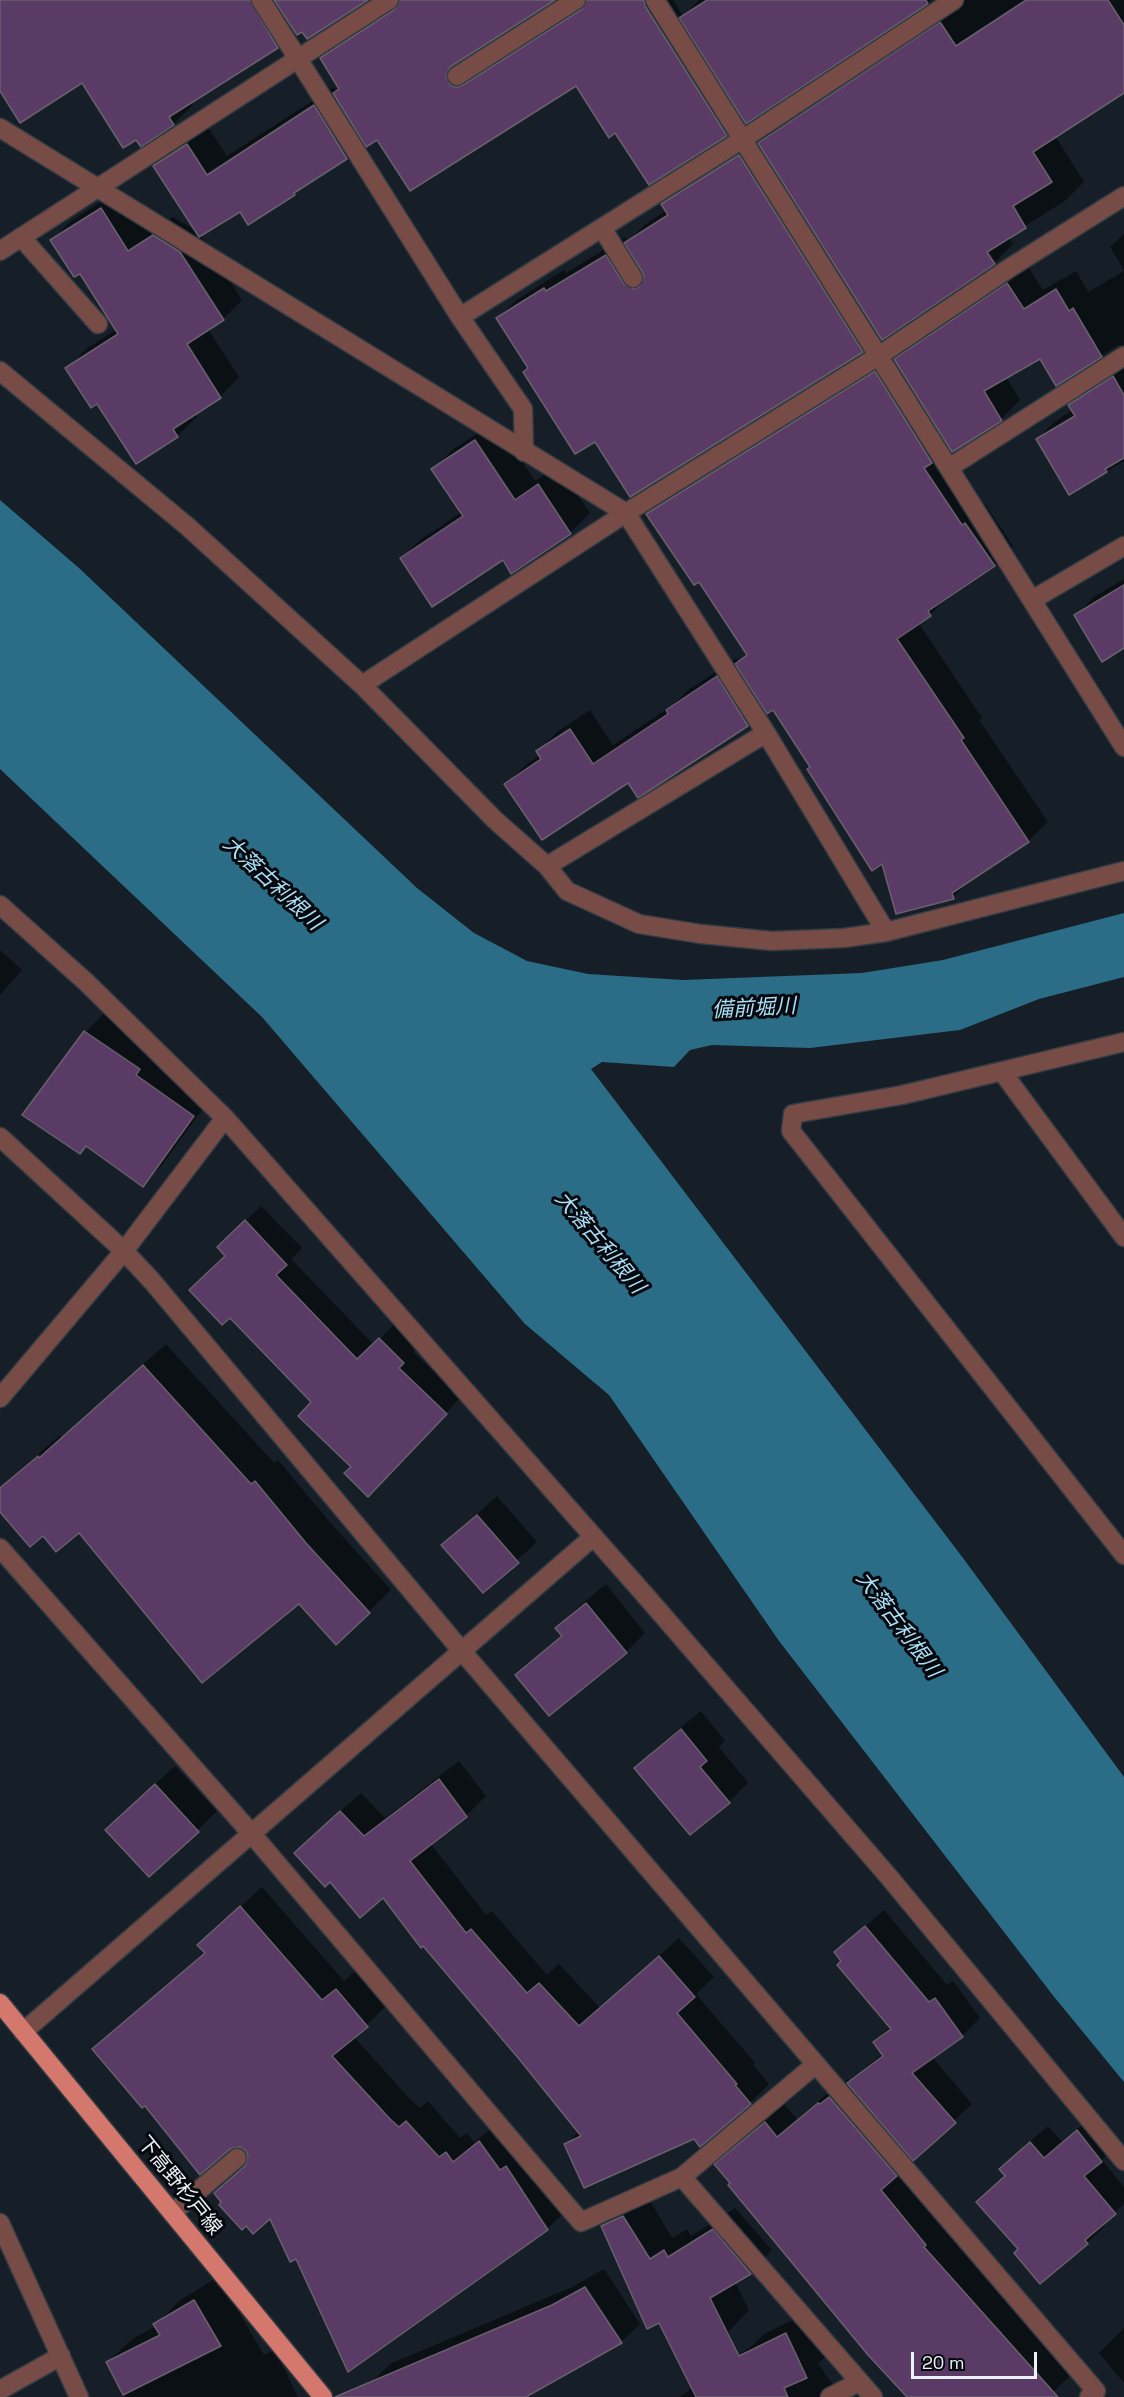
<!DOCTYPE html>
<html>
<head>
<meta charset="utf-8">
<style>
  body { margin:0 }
  #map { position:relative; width:1124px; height:2397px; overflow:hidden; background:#161e27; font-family:"Space Grotesk",sans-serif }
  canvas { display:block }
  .scale { position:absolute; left:911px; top:2352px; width:126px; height:27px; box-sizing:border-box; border:3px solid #ecf2f9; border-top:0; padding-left:8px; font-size:18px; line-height:21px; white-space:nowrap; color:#ecf2f9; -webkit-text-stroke:4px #05080c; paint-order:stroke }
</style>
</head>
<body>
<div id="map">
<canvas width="1124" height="2397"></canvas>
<div class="scale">20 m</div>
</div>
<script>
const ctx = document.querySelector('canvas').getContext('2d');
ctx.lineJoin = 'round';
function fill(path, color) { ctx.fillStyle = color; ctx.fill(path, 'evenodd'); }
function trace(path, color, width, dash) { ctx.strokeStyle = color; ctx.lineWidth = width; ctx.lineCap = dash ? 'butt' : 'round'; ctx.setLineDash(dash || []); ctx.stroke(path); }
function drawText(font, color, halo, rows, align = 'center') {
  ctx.font = font + ' "Space Grotesk","Noto Sans JP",sans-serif'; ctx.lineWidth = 6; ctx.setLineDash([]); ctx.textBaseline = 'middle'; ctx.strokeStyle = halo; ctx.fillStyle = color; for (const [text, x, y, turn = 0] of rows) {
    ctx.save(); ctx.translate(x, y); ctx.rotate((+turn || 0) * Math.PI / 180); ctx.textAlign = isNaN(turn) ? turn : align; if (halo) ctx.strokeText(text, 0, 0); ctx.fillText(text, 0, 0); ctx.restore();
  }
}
fill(new Path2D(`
  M0,500L79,568L417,888L474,933L527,961L588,974L683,980L862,973L943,960L1124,913V977L1039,999L960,1030L810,1048L712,1045L690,1050L674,1067L602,1062L591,1069L963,1558L1124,1777V2082L1055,1998L779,1641L609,1395L525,1324L262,1017L0,769Z`), '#2b6d87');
fill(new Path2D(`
  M0,0H365L303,30L294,29L277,46L191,102L193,105L173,124L141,145L82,81L0,88Z
  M401,0H552L465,56L467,63L484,67L588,0H673L683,16L699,0H931L746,122L744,117L726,135L616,131L576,84L364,140L347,158L304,185L294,194L240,210L200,235L242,300L223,319L208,329L239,377L220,397L195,413L197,417L177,436L137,462L97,402L67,369L86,349L117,329L80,271L52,240L71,221L121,189L148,233L173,217L197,231L155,166L174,147L207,126L227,156L334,87L336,91L340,88L321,58L341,39Z
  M966,0H1124V91L1055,136L1084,182L1065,201L1009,236L1013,244L994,263L880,334L862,351L595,440L529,367L498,318L518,299L564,270L566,273L625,237L628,241L646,224L667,210L663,204L683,185L759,137L762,141L779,123Z
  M1124,234V270L1110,247Z
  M1027,265L1043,290L1076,271L1088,292L1124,271V345H1118L1057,384L1041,357L1006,377L1020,400L1001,419L949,444L944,450L982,507L985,504L1013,546L994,565L949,596L930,615L918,622L982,718L979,720L1048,822L1028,841L972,878L953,897L883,861L812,766L773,708L765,707L747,725L629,781L506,784L526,765L540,755L538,751L557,732L590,710L613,745L673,705L687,691L736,658L739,662L748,653L699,580L648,514L668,494L895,353L898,358L915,340Z
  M1124,364V461L1069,493L1037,439L1057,420L1073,410L1070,405L1089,386Z
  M495,422L535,481L558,466L590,513L570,533L512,571L503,558H402L421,539L462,512L433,470L452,450Z
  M1124,579V646L1076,615L1095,596Z
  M0,950L22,970L0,995Z
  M105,1012L212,1096L162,1165L143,1185L87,1145L80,1152L24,1114L86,1032Z
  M261,1206L302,1248L291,1259L374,1345L395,1323L419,1346L413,1352L461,1397L384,1479L353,1467L227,1256L219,1247Z
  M166,1344L274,1463L278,1460L328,1520L391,1590L336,1643L299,1602L79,1531L44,1534L0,1509V1489L13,1476L60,1435L62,1437Z
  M497,1496L537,1542L483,1591L443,1545Z
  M606,1584L645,1633L626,1652L517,1675L562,1635L557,1628L576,1609Z
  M701,1711L725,1741L719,1747L748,1783L729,1802L636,1768L655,1749Z
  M459,1761L486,1796L466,1816L431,1844L486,1915L492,1911L547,1975L559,1964L600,2008L679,1938L714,1977L696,1994L755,2063L753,2065L769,2084L750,2103L694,2138L566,2144L578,2132L383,1896L315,1834L361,1793L385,1818Z
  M175,1766L217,1811L197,1831L127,1810Z
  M262,1887L344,1981L357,1969L387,2005L354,2037L410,2099L420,2108L428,2101L460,2138L467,2133L474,2142L500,2122L568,2209L547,2229L297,2257L270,2217L247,2223L216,2193L248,2162L250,2157L246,2149L145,2103L94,2049L115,2029L205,1952L220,1925Z
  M884,1910L947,1985L953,1981L980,2018L962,2036L932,2057L972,2104L899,2171L944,2225L942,2227L1072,2374L1048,2397H908L716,2165L784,2104L797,2119L838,2085L839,2087L849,2079L850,2081L883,2053L875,2042L890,2026L836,1952Z
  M1095,2114L1118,2144L1102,2160L1124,2187V2204L1103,2223L1105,2226L1087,2243L1040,2282L1019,2249L978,2202L1006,2175L1018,2152L1048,2126L1062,2142Z
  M646,2194L672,2238L687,2229L691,2236L735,2208L772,2250L750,2273L735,2282L749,2310L727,2333L659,2321L602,2226L625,2204Z
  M604,2269L640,2324L621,2342L516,2397H379L372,2382L390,2364L572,2287Z
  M218,2277L264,2355L275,2350L298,2397H126L108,2362L132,2339L156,2326L155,2325L179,2301Z
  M807,2313L827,2355L818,2364L842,2397H679L753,2345L764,2334Z
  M1124,2328V2383L1099,2353Z`), '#0007');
const building = new Path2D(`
  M0,0H250L278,48L169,117L174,125L141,147L136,140L123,148L82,83L20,123L0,91Z
  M274,0H368L307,39L302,32L297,35Z
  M400,0H555L450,67L446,77L451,86L457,87L463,85L582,9L587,0H644L645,6L727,136L649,185L615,133L609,138L576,86L410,191L377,140L366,147L333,93L339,89L320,58L395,9Z
  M707,0H926L928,4L746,124L679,18Z
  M1026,0H1108L1124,25V93L1033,152L1052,182L1013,206L1026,228L987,252L995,264L882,340L758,143L940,22L956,46Z
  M314,105L347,159L294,193L295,195L248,225L240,212L199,237L153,166L187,144L207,175Z
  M739,155L863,352L630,497L595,442L575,454L523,372L528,368L496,318L544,288L546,291L606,255L624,284L633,289L639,287L644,278L643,273L624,243L668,215L661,204Z
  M101,208L128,251L153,235L180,252L224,320L187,344L221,398L173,429L178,437L136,464L97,404L91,408L65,368L118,334L80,274L74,277L50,240Z
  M1007,283L1024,309L1056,289L1069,311L1073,308L1102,357L1056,386L1040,359L984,391L1002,421L952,452L894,359Z
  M875,371L932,463L924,468L962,525L965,523L995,566L928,611L931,616L897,639L964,738L961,740L1029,842L952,893L954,899L896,914L882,864L872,871L807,769L810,767L773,710L767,714L735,664L747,655L699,582L694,585L646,514Z
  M1113,376L1124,395V458L1105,469L1107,472L1069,495L1036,439L1075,416L1068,405Z
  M475,440L515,500L538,484L571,534L511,574L503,560L432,607L400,558L463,516L431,469Z
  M1124,585V648L1102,662L1074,615Z
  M717,676L748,726L638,798L628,783L542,840L504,784L541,759L536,751L570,729L593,764L668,714L666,710Z
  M84,1031L140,1069L136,1075L194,1116L143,1187L86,1146L80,1154L22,1115Z
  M245,1220L287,1265L276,1275L357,1359L379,1338L404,1363L399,1368L447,1414L368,1497L344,1473L351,1467L298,1416L311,1402L230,1318L222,1325L189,1290L225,1256L217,1247Z
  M143,1365L251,1484L255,1481L306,1543L370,1613L336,1645L299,1604L202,1683L79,1533L56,1552L43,1536L30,1547L0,1512V1488L38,1456L39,1458Z
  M477,1515L519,1563L483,1593L441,1545Z
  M586,1603L627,1653L549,1716L515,1675L562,1636L555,1628Z
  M681,1729L707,1761L700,1767L730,1803L690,1835L634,1768Z
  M439,1779L467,1817L410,1861L466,1933L471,1929L527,1993L539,1983L579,2026L659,1956L695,1997L677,2013L737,2084L735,2085L751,2104L700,2147L694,2139L584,2188L564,2144L581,2136L519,2059L423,1946L421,1948L383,1898L360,1918L330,1882L325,1887L294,1853L340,1811L364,1836Z
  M155,1784L199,1832L149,1877L105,1830Z
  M240,1906L322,2000L336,1989L368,2027L332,2056L390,2119L399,2127L406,2121L439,2157L446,2152L453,2162L479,2141L500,2170L506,2166L548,2230L348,2372L296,2259L290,2262L270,2219L253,2234L246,2226L242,2230L219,2205L221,2202L214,2193L245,2166L248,2157L246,2151L240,2147L230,2149L200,2175L145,2106L142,2108L92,2049L205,1953L197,1945Z
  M865,1926L929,2002L935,1998L963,2037L912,2073L956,2123L913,2161L847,2083L883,2056L873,2042L891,2029L837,1965L841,1961L834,1952Z
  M829,2097L897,2176L881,2190L926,2245L924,2247L1058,2397H907L868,2355L728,2185L730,2183L714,2164L765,2122L777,2137L818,2103L820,2104Z
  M1077,2130L1102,2162L1084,2176L1116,2214L1085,2240L1088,2244L1040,2284L1014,2253L1018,2249L976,2202L1005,2176L999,2169L1030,2142L1044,2158Z
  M623,2216L650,2259L664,2250L668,2257L713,2229L751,2274L710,2298L739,2356L786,2333L807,2378L784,2388L788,2397H696L659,2323L647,2329L601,2226Z
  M585,2287L622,2343L526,2397H335L552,2305Z
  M194,2300L221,2346L123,2395L106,2362L160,2335L153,2324Z`);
fill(building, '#5a3b65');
trace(building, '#69606c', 1.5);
const minor = new Path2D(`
  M261,0L460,317L523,409L524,452
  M655,0L1124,747
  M457,76L576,0
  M0,128L626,513L766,733L886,932
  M602,228L633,278
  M21,237L98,324
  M0,251L389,0
  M460,317L743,139L954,0
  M0,371L187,526L362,685L495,820L547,866L567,891L639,924L701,934L772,941L844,938L886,932L1124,871
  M950,467L1124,356
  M1032,600L1124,546
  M362,685L626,513L880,355L1011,267L1124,196
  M547,866L766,733
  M0,905L86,982L225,1118L652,1603L889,1877L1124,2161
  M1124,1042L902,1095L793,1114L791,1131L1124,1555
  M1003,1073L1124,1237
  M0,1137L124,1251L152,1281L461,1650L1096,2391L1089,2397
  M0,1398L124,1251L225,1118
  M0,1548L251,1833L581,2222L682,2177L816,2064
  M23,2032L593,1537
  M682,2177L873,2397
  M172,2213L237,2158
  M0,2223L79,2397
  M0,2390L61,2356
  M830,2397L859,2382`);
const major = new Path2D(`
  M0,2003L323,2397`);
trace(minor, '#343c44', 21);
trace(major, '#343c44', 21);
trace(minor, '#784c46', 18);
trace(major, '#d4786d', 18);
drawText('20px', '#ecf2f9', '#05080c', [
  ["下高野杉戸線",179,2186,51]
]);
drawText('italic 21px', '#a9dff7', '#05080c', [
  ["大落古利根川",272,884,43],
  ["備前堀川",754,1009,-3],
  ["大落古利根川",599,1243,50],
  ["大落古利根川",898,1625,53]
]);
</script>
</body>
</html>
